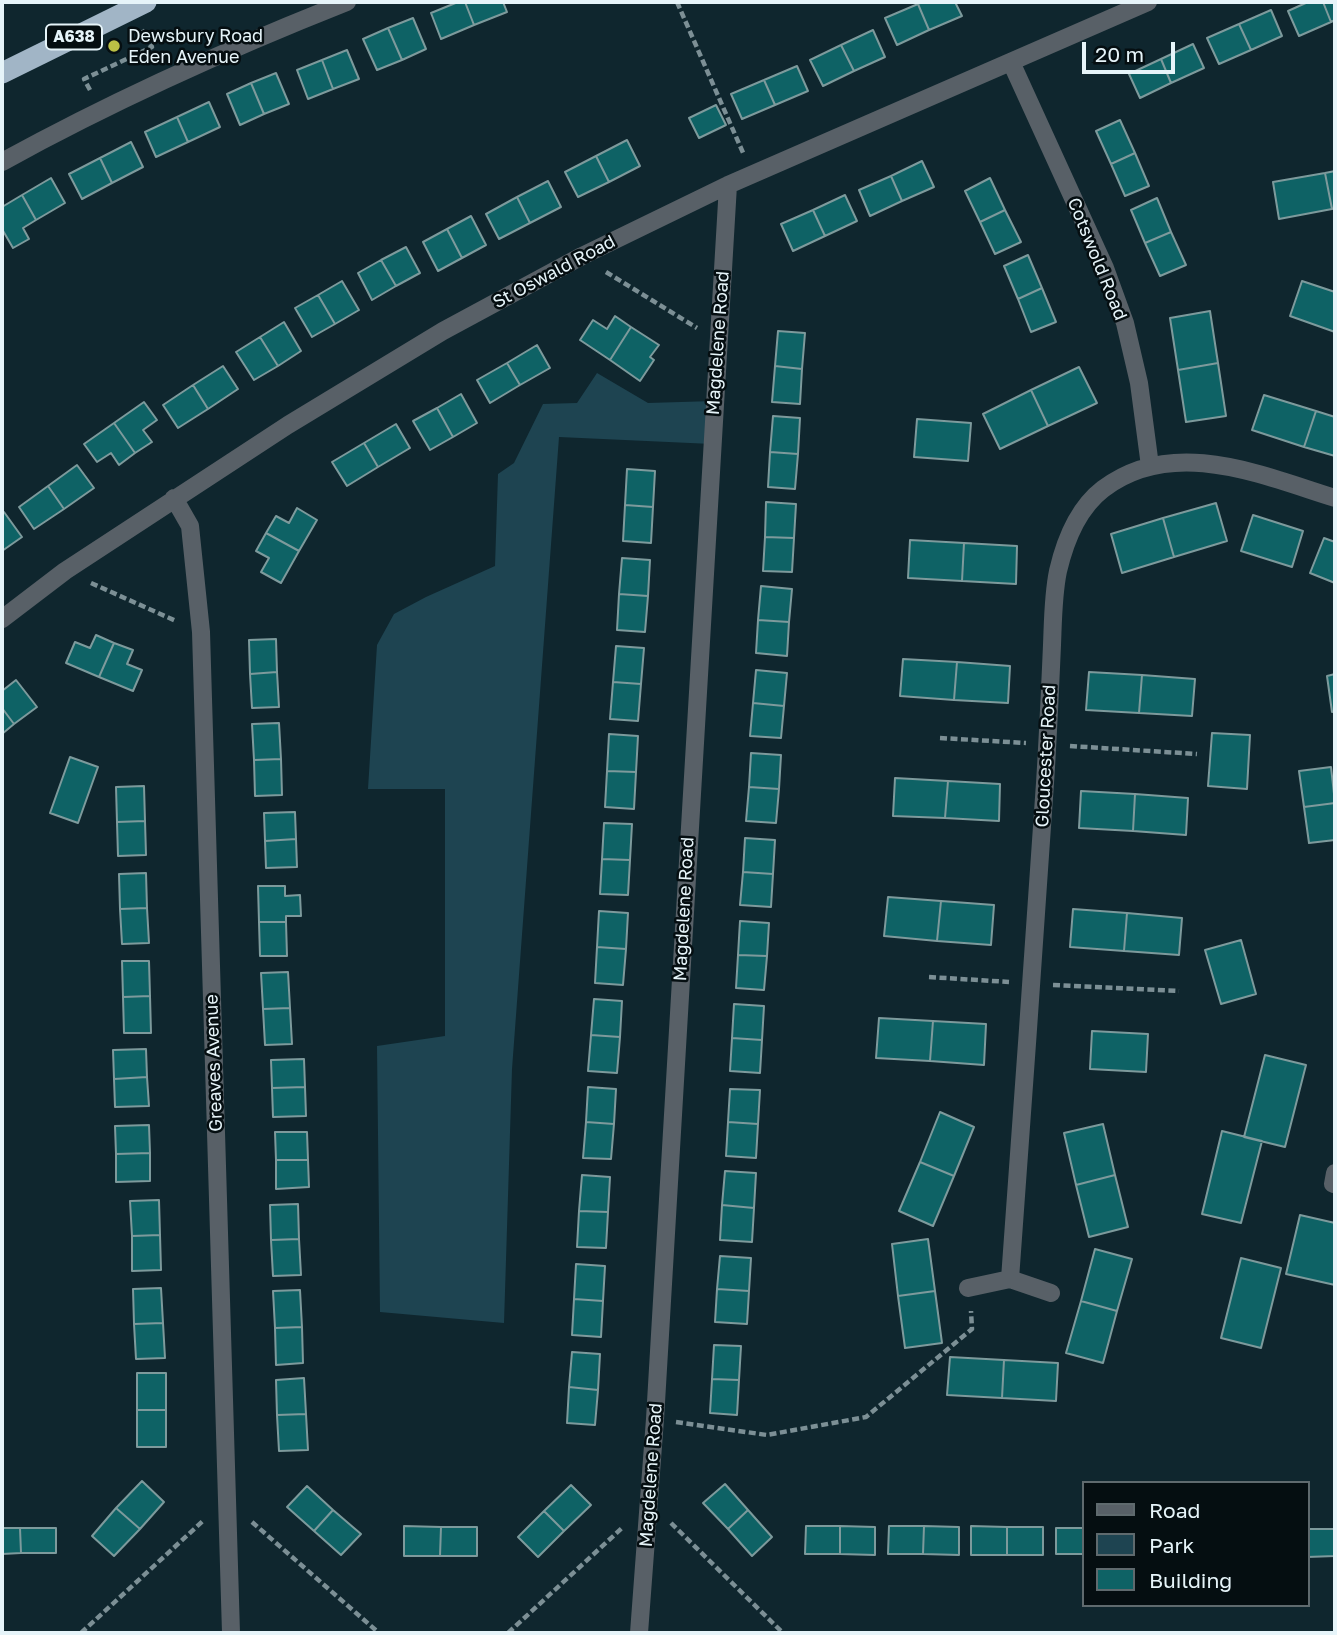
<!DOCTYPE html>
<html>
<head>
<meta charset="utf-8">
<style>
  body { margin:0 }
  #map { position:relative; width:1337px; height:1635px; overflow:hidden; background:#0f262e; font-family:"Golos Text",sans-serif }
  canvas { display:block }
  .frame { position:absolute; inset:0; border:4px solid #e6f4f9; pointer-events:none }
  .legend { position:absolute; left:1082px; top:1481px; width:228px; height:126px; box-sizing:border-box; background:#050e11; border:2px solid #5f6a6e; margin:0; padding:9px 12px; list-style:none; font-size:21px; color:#e6f4f9 }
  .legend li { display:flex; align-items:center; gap:14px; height:35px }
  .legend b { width:35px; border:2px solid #5f6a6e }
  .scale { position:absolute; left:1082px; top:42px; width:93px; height:32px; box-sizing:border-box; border:4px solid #e6f4f9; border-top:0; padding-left:9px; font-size:21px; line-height:24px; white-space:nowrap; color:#e6f4f9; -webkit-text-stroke:5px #050e11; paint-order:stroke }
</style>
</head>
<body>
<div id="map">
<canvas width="1337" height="1635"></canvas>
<div class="frame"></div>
<ul class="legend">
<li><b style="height:9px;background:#586067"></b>Road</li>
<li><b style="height:19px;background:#1e4451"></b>Park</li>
<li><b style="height:19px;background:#0e6265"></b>Building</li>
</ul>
<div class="scale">20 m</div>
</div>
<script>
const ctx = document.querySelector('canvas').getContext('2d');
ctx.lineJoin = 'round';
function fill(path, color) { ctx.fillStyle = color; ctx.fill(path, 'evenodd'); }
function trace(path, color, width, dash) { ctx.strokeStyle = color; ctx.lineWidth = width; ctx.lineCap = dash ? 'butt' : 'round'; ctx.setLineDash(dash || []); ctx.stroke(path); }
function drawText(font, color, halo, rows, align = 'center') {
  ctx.font = font + ' "Golos Text",sans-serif'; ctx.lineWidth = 5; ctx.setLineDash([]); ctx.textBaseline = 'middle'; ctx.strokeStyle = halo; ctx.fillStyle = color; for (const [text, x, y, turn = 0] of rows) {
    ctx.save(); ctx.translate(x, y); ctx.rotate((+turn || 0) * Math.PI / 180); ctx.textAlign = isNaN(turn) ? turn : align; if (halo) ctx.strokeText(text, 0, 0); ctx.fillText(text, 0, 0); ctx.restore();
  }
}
fill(new Path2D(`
  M597,373L648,403L714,401L712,444L559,437L512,1069L504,1323L380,1312L377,1046L445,1036V789H368L377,645L394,614L426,597L495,566L498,474L514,463L543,404L577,403Z`), '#1e4451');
const building = new Path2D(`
  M458,2H465L474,25L441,39L431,13Z
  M465,2H503L507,12L474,25Z
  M922,2H955L962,16L929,30L918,4Z
  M1308,2H1323L1331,22L1299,36L1288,11Z
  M1323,2H1335V20L1331,22Z
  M918,4L929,30L897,45L885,18Z
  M1271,10L1282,36L1251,50L1239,24Z
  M413,18L426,49L402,60L388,28Z
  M1239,24L1251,50L1219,64L1207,38Z
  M388,28L402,60L377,70L363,39Z
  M873,30L885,57L854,71L841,45Z
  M1193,44L1204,68L1171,83L1161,59Z
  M841,45L854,71L823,86L810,60Z
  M347,50L359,79L333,89L322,60Z
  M1161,59L1171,83L1140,98L1129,74Z
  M322,60L333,89L308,99L297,70Z
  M797,66L808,91L775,105L764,80Z
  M276,73L289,104L264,114L251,83Z
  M764,80L775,105L742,119L731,94Z
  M251,83L264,114L240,125L227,94Z
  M209,102L220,127L188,142L177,117Z
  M716,105L726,125L699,138L689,118Z
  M177,117L188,142L156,157L145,132Z
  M1120,120L1135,153L1111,164L1096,131Z
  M627,140L640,166L609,182L596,156Z
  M131,142L143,167L112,183L100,158Z
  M1135,153L1149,186L1125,196L1111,164Z
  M596,156L609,182L578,197L565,172Z
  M100,158L112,183L82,199L69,174Z
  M922,161L934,187L902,201L891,176Z
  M1335,171V208L1332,209L1325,173Z
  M1325,173L1332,209L1279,219L1273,182Z
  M891,176L902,201L870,216L859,190Z
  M51,178L65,203L36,220L22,195Z
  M990,178L1005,210L980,222L965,191Z
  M548,181L561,207L530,223L517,197Z
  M22,195L36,220L23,228L29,239L13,248L2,229V207Z
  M845,195L857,221L825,236L813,210Z
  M517,197L530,223L499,239L486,214Z
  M1157,198L1171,232L1145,243L1131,210Z
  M813,210L825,236L793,251L781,224Z
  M1005,210L1021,242L995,254L980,222Z
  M471,216L486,245L462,258L447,229Z
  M447,229L462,258L438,271L423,242Z
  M1171,232L1186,265L1160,276L1145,243Z
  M406,247L420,273L396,286L381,260Z
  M1028,255L1042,288L1018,299L1004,266Z
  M381,260L396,286L372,300L358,273Z
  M342,281L359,310L335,324L318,295Z
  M1302,281L1335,292V332L1290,316Z
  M1042,288L1056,322L1031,332L1018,299Z
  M318,295L335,324L312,337L295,308Z
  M1210,311L1218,363L1178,370L1170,318Z
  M615,316L631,327L610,360L580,340L593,320L607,329Z
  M284,322L301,351L278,366L260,337Z
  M631,327L659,345L650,357L654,360L640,381L610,360Z
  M778,331L805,333L802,369L775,366Z
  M260,337L278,366L254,380L236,352Z
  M537,345L550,368L520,385L507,363Z
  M507,363L520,385L490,403L477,380Z
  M1218,363L1226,416L1186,422L1178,370Z
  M223,366L238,389L208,409L193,385Z
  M775,366L802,369L800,404L772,402Z
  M1079,367L1097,403L1048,426L1031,390Z
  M193,385L208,409L178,428L163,405Z
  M1031,390L1048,426L1000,449L983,414Z
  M461,394L477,423L453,437L437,408Z
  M1264,395L1316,411L1304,447L1252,430Z
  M144,402L157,420L143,430L152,442L135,453L114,423Z
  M437,408L453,437L430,450L413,421Z
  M1316,411L1335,417V456L1304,447Z
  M773,416L800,418L798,454L770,452Z
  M917,419L971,423L968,461L914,457Z
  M114,423L135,453L119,465L111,453L97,462L84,444Z
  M396,424L410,448L378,467L364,443Z
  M364,443L378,467L347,486L332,462Z
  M770,452L798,454L795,489L768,487Z
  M77,465L94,488L64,509L48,486Z
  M627,469L655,471L653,507L625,505Z
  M48,486L64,509L34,529L19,507Z
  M766,502L796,504L794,538L765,537Z
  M1216,503L1227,541L1174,557L1163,518Z
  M625,505L653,507L651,543L623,541Z
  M297,508L317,520L299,551L266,533L276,516L289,523Z
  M4,512L22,537L2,551V513Z
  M1253,515L1303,531L1292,567L1241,551Z
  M1163,518L1174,557L1122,573L1111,534Z
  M266,533L299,551L281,583L261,572L269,558L256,551Z
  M765,537L794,538L792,572L763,571Z
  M1324,538L1335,542V583L1310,573Z
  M910,540L964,543L962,581L908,578Z
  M964,543L1017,546L1016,584L962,581Z
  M622,558L650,560L648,596L619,594Z
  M761,586L792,589L789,622L758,620Z
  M619,594L648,596L645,632L617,630Z
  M758,620L789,622L787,656L756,653Z
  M96,635L114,643L99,677L66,663L75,642L90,648Z
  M276,639L277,672L250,674L249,640Z
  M114,643L133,650L127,664L142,670L133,691L99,677Z
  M616,646L644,648L641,684L613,682Z
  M903,659L957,662L954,700L900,696Z
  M957,662L1010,666L1008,703L954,700Z
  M756,670L787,673L784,706L753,703Z
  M277,672L279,707L252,708L250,674Z
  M1089,672L1142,675L1139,713L1086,710Z
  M1335,674V711L1332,712L1327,676Z
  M1142,675L1195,679L1192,716L1139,713Z
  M16,680L37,707L14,724L2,708V691Z
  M613,682L641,684L638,721L610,719Z
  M753,703L784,706L781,738L750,736Z
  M2,708L14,724L2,734Z
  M279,723L281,759L254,760L252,724Z
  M1212,733L1250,735L1247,789L1208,786Z
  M609,734L638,736L636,772L607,771Z
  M751,753L781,755L779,789L749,787Z
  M70,757L98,767L78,823L50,813Z
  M281,759L282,795L255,796L254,760Z
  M1331,767L1335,803L1304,807L1299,771Z
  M607,771L636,772L634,809L605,807Z
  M895,778L948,781L945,818L893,816Z
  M948,781L1000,784L999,821L945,818Z
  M144,786L145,821L117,822L116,787Z
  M749,787L779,789L776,823L746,821Z
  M1081,791L1135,794L1133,831L1079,828Z
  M1135,794L1188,798L1186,835L1133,831Z
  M1335,803V840L1309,843L1304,807Z
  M295,812L296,839L265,841L264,813Z
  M145,821L146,855L118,856L117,822Z
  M604,823L632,824L630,860L602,859Z
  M745,838L775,840L773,874L743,872Z
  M296,839L297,867L266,868L265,841Z
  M602,859L630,860L628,895L600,894Z
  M743,872L773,874L771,907L740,905Z
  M146,873L147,908L120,909L119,874Z
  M258,886H285V896L300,895L301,916H286V922H259Z
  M888,897L941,901L937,941L884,936Z
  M941,901L994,905L991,945L937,941Z
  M147,908L149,943L122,944L120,909Z
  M1073,909L1127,913L1124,951L1070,947Z
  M599,911L628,913L626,949L597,947Z
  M1127,913L1182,918L1179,955L1124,951Z
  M740,921L769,923L767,956L738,955Z
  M259,922H286L287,956H260Z
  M1241,940L1256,994L1221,1004L1205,950Z
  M597,947L626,949L623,985L595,983Z
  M738,955L767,956L764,990L736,988Z
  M122,961H149L150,996L123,997Z
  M288,972L290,1008L263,1009L261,973Z
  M150,996L151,1033H124L123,997Z
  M594,999L622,1001L620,1037L591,1035Z
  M734,1004L764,1006L762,1040L732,1038Z
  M290,1008L292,1044L265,1045L263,1009Z
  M879,1018L933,1021L930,1061L876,1058Z
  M933,1021L986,1024L984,1065L930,1061Z
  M1092,1031L1148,1034L1146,1072L1090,1069Z
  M591,1035L620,1037L617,1073L588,1071Z
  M732,1038L762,1040L760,1073L730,1071Z
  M146,1049L147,1077L114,1079L113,1050Z
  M1265,1055L1306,1065L1285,1147L1244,1137Z
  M304,1059L305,1087L272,1088L271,1060Z
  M147,1077L149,1106L115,1107L114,1079Z
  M305,1087L306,1116L273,1117L272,1088Z
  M588,1087L616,1089L614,1124L586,1122Z
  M730,1089L760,1090L758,1124L728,1122Z
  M940,1112L974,1127L954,1176L920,1162Z
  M586,1122L614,1124L611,1159L583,1158Z
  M728,1122L758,1124L756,1158L726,1156Z
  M1103,1124L1115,1175L1076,1185L1064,1133Z
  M149,1125L150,1153L116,1154L115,1126Z
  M1222,1131L1262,1141L1241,1223L1202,1214Z
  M275,1132H307L308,1160H276Z
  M150,1153V1181L116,1182V1154Z
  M276,1160H308L309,1187L276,1189Z
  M920,1162L954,1176L933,1226L899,1211Z
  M725,1171L756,1173L754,1208L722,1205Z
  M582,1175L610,1177L608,1212L579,1211Z
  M1115,1175L1128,1227L1089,1237L1076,1185Z
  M159,1200L160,1235L132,1236L130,1201Z
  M298,1204L299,1239L271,1240L270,1205Z
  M722,1205L754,1208L752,1242L720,1240Z
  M579,1211L608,1212L606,1248L577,1247Z
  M1300,1215L1335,1223V1285L1286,1274Z
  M160,1235L161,1270L132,1271V1236Z
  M299,1239L301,1275L273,1276L271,1240Z
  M928,1239L935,1291L898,1296L892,1244Z
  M1095,1249L1132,1259L1117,1311L1081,1301Z
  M720,1256L751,1258L749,1291L717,1289Z
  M1241,1258L1281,1268L1261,1348L1221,1338Z
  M576,1264L605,1266L603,1301L574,1299Z
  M161,1288L163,1323L134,1324L133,1289Z
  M717,1289L749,1291L747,1324L715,1322Z
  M300,1290L302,1327L275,1328L273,1291Z
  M935,1291L942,1343L905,1348L898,1296Z
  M574,1299L603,1301L601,1337L572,1335Z
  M1081,1301L1117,1311L1103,1363L1066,1353Z
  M163,1323L165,1358L136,1359L134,1324Z
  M302,1327L303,1363L276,1365L275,1328Z
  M714,1345L741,1346L739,1380L712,1379Z
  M572,1352L600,1354L598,1390L569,1387Z
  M950,1357L1004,1360L1002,1398L947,1395Z
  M1004,1360L1058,1363L1056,1401L1002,1398Z
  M137,1373H166V1410H137Z
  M304,1378L306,1414L277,1415L276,1380Z
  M712,1379L739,1380L737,1415L710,1413Z
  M569,1387L598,1390L595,1425L567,1423Z
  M137,1410H166V1447H137Z
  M306,1414L308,1450L279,1451L277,1415Z
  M142,1481L164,1502L140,1529L116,1508Z
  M725,1484L748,1510L728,1529L703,1503Z
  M571,1485L591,1505L564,1531L544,1511Z
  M307,1486L333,1510L314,1531L287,1507Z
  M116,1508L140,1529L114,1556L92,1536Z
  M333,1510L361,1534L341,1555L314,1531Z
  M748,1510L772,1537L752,1556L728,1529Z
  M544,1511L564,1531L538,1557L518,1537Z
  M404,1526L441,1527L440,1556H404Z
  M806,1526H840V1554H805Z
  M840,1526L875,1527V1555L840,1554Z
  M889,1526H924L923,1554H888Z
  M924,1526L959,1527V1555L923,1554Z
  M971,1526L1007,1527V1555H971Z
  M441,1527H477V1556H440Z
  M1007,1527H1043V1555H1007Z
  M2,1528H20L21,1553L2,1554Z
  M20,1528H56V1553H21Z
  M1056,1528H1083V1554H1056Z
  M1307,1529H1335V1556L1307,1557Z`);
fill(building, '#0e6265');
trace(building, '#7d9a9c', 2);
trace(new Path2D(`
  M677,2L744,155
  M90,90L84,79L152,47L142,30
  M606,272L697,328
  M91,583L176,621
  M940,738L1026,743
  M1070,746L1197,754
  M929,977L1009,982
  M1053,985L1179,991
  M676,1422L767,1435L866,1417L972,1329L971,1311
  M252,1522L379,1633
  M671,1523L783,1633
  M81,1633L204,1520
  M508,1633L622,1528`), '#7c8f95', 4.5, [7, 3.5]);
trace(new Path2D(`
  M1011,62L1105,268L1125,323L1139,383L1150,466
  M2,162C113,101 228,49 347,2
  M174,498L190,526L201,632L231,1633
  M2,619L65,571L288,425L443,331L582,256L728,185L1148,2
  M1333,1184L1335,1173
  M1010,1279C1022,1114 1034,948 1045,783C1048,737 1050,691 1052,645C1053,621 1053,595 1058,571C1065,541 1077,509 1103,489C1173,436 1261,475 1335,498
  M968,1288L1010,1279L1051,1293
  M639,1633L655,1419L728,185`), '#586067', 18);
trace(new Path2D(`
  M2,73L146,2`), '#a1b5c6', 21);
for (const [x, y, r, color] of [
  [114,46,7,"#bac045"]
]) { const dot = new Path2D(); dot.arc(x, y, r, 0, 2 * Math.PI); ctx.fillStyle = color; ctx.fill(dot); trace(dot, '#050e11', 2.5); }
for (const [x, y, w] of [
  [74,37,56]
]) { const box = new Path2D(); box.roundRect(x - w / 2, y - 12.5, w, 25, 5); ctx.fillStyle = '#050e11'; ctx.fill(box); trace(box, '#e6f4f9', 2); }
drawText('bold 16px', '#e6f4f9', null, [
  ["A638",74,37]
]);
drawText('18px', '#e6f4f9', '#050e11', [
  ["Dewsbury Road",128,36],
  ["Eden Avenue",128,57]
], 'left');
drawText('18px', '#e6f4f9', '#050e11', [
  ["Cotswold Road",1097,259,68],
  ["St Oswald Road",554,272,-28],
  ["Magdelene Road",718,343,-86],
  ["Gloucester Road",1046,756,-87],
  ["Magdelene Road",684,909,-87],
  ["Greaves Avenue",214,1063,-92],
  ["Magdelene Road",651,1475,-86]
]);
</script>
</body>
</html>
